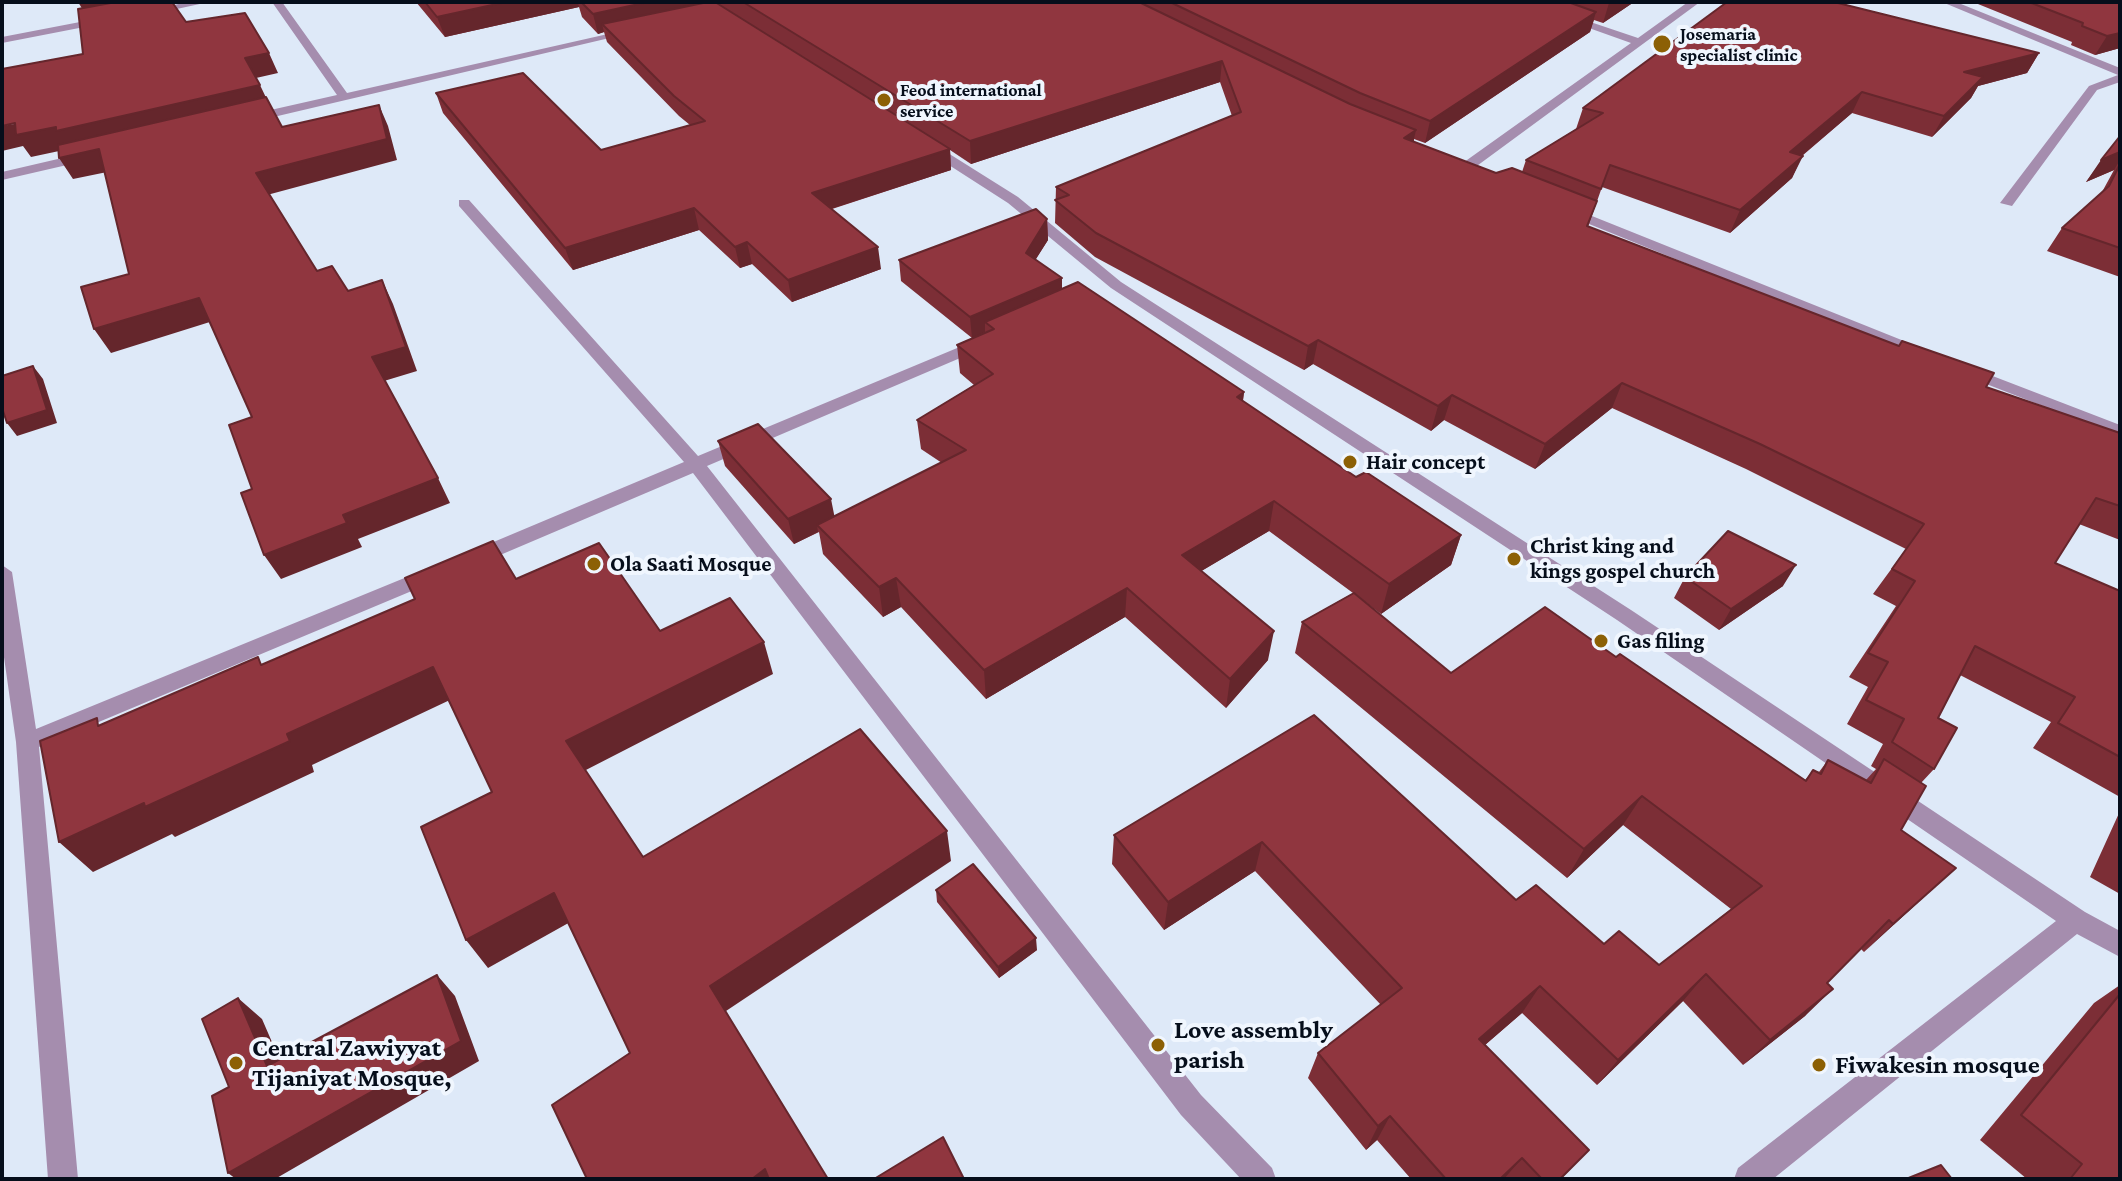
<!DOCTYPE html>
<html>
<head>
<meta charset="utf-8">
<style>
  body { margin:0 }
  #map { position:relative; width:2122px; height:1181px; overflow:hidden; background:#dee9f8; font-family:"Crimson Pro",serif }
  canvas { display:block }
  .frame { position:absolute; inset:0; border:4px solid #060e1b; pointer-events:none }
</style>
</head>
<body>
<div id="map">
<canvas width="2122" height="1181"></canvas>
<div class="frame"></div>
</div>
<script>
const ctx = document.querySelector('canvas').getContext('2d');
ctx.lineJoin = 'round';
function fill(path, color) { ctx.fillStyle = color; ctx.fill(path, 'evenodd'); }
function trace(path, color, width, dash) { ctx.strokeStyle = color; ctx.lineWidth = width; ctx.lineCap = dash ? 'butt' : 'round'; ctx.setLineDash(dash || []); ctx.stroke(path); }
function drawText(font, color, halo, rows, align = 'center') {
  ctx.font = font + ' "Crimson Pro",serif'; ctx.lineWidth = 8; ctx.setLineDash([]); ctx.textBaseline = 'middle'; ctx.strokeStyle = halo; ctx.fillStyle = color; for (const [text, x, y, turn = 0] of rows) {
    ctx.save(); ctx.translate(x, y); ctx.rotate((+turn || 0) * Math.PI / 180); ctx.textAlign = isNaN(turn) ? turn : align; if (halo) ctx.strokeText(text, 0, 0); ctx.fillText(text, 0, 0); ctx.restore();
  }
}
fill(new Path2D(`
  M187,2H209L149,15L144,12Z
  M272,2H282L347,93L630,29L635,32L248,123L242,119L244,116L337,95Z
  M1516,2H1531L1638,38L1688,2H1700L1470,171H1460V165L1631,43Z
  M1942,2H1956L2120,68V82L2097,90L2012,206L2000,203L2089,86L2118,75Z
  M106,17L111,20L110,22L2,43V37Z
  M924,143H932L1018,197L1121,282L1631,610L2085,912L2120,931V957L2077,934L1773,1179H1734L1738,1168L2056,921L1617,620L1111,288L1008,203L924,149Z
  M88,152L94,156L93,159L2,180V172Z
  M459,200H469L698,456L974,341H986V347L707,466L1201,1095L1272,1168L1276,1179H1241L1181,1115L693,473L479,564H465L462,559L465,554L684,462L459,206Z
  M1567,206L1929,351L1931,354L1923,359L1917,357L1562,213L1560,210Z
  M1964,365L2120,425V436L1958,373L1956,370Z
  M2,565L12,572L36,729L424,570L431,568L441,575L438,580L39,747L78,1179H48L16,742L2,643Z`), '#a58dae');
fill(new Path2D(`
  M416,2H702L703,3L716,2H1634L1603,23L1594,20L1590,32L1425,143L1414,139V142L1496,173L1522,172L1526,160L1576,129L1583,108L2039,53L2027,73L1978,86L1971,98L1932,137L1852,113L1802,156L1792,178L1730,233L1602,187L1588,227L1986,387L2120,433V540L2079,524L2055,563L2120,591V797L2033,748L2051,722L1960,675L1938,718L1934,769L1921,783L1901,830L1925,896L1864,952L1861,949L1827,983L1805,1016L1743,1065L1683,1001L1597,1085L1522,1013L1485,1045L1589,1150L1561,1179H1411L1377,1140L1366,1150L1308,1078L1318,1053L1381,1005L1255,871L1164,930L1112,864L1114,835L1314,715L1516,900L1604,944L1659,965L1731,909L1623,825L1567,878L1295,653L1302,622L1353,593L1269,531L1201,571L1268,660L1226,708L1125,617L986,699L901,607L883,617L823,554L819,532L794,544L725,466L718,441L834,516L942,463L921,449L917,420L974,385L960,373L957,345L972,338L901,281L899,260L1047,219L1048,240L1035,260L1062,289L1244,392L1243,401L1356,477L1461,535L1451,565L1381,614L1361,599L1451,673L1616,657L1805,780L1813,770L1819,772L1828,760L1866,780L1876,769L1871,766L1883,744L1847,724L1868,687L1849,677L1896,606L1873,594L1906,549L1746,469L1612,408L1535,469L1444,420L1431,431L1313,364L1304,370L1095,257L1055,223L1056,187L1232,116L1220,82L971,164L950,150L951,170L832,209L881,269L792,302L752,264L740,268L699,230L573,270L443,113L436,93L601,150L690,125L679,116L607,42L604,32L598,34L582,17L579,7L445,37Z
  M1973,2H2120V48L2095,55L2071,45L2072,42Z
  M2120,136V277L2047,251L2062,228L2102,192L2114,170L2086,182Z
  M1685,577L1783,586L1719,630L1674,598Z
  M2120,811V894L2090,877Z
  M936,890L1037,950L999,978L937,902Z
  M2120,985V1179H2027L1980,1140L2094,1003Z`), '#7c2e36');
fill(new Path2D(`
  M78,2H168L88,18Z
  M506,2H578L579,7L445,37L437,17Z
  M648,2H702L704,10L602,24L604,32L598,34L593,14Z
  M1611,2H1634L1603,23L1609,3Z
  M1596,12L1590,32L1425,143L1430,121Z
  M2120,33V48L2095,55L2107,36Z
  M269,53L278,73L256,78L245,58Z
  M2039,53L2027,73L1978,86L1971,98L1932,137L1944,116L1964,72Z
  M1222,61L1220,82L971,164L970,141Z
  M260,85L270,106L31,157L23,146L2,151V126Z
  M1862,92L1852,113L1780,174L1790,152Z
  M379,105L388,126L397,160L267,195L256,173Z
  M1416,130L1411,152L1404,138Z
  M99,149L112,171L73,179L59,158Z
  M950,149L951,170L815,214L812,193Z
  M2120,152V160L2114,170L2086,182L2101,160Z
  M1803,156L1792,178L1730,233L1740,210Z
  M694,208L699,230L573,270L565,248Z
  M1047,219L1048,240L1026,275V253Z
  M747,242L752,264L740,268L735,247Z
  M878,247L881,269L792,302L788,280Z
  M1062,278V299L985,322V332L972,338L970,317Z
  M382,280L393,304L417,371L384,381L372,357Z
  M199,298L213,321L111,353L94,329Z
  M1318,340L1313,364L1304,370L1308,346Z
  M33,366L43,379L57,423L17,436L7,423Z
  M1622,383L1612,408L1535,469L1545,444Z
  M1244,392L1240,421L1237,397Z
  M1452,395L1444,420L1431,431L1438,406Z
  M438,478L450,503L358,539L362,547L281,579L264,555L343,515Z
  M831,499L836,524L817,525L818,532L794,544L788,519Z
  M1274,501L1269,531L1178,585L1182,555Z
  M1461,535L1451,565L1381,614L1389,584Z
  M1796,565L1783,586L1719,630L1731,609Z
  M896,578L901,607L883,617L879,587Z
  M1127,588L1125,617L986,699L984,670Z
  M1274,631L1268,660L1226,708L1230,679Z
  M764,642L773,674L582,772L566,741Z
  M433,667L452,699L312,765L314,772L175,837L172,834L93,872L59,842L287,734Z
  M1642,796L1623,825L1567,878L1584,849Z
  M947,831L951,861L723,1013L710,986Z
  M1262,842L1255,871L1164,930L1168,902Z
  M1956,868L1925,896L1864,952L1893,924Z
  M554,893L572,921L488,968L466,940Z
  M1036,938L1037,950L999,978L998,967Z
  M1706,974L1683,1001L1597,1085L1618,1060Z
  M437,975L455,996L479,1061L275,1179H236L228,1173Z
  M1540,986L1522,1013L1463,1064L1479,1039Z
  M1833,989L1805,1016L1743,1065L1770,1040Z
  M238,998L262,1019L291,1086L267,1066Z
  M1390,1116L1377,1140L1366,1150L1378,1126Z
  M1522,1158L1504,1179H1500Z
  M765,1169L770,1179H752Z`), '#65262c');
const building = new Path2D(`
  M116,2H172L186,22L245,13L269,53L245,58L260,85L56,131V127L16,135L15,123L2,126V69L83,54L78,9Z
  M425,2H506L437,17Z
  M581,2H648L593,14Z
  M708,2H715L950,149L812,193L878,247L788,280L747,242L735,247L694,208L565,248L436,93L523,73L601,150L705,121L674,96L602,24Z
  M743,2H1139L1350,104L1416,130L1404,138L1496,173L1512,168L1597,201L1587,226L1899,346L1902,341L1994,373L1986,387L2120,433V506L2096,498L2055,563L2120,591V757L2058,723L2075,697L1975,646L1938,718L1957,728L1934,769L1892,742L1904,719L1866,700L1888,662L1868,653L1915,581L1892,569L1924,524L1760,444L1622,383L1545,444L1452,395L1438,406L1318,340L1308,346L1096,233L1055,200L1069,195L1056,187L1241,112L1222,61L970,141Z
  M1170,2H1568L1596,12L1430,121L1360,93Z
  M1727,2H1834L2039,53L1964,72L1983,77L1944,116L1862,92L1790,152L1803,156L1740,210L1610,165L1601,189L1526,160L1603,113L1583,108Z
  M2029,2H2120V33L2107,36L2082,26L2083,23Z
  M266,97L282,127L379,105L387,139L256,173L317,271L332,266L348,291L382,280L406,347L372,357L438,478L343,515L347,523L264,555L241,493L252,489L229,425L252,417L199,298L94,329L81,287L129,274L99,149L59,158L58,145Z
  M2120,136V152L2101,160Z
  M2120,164V248L2062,228L2109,186Z
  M1036,209L1047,219L1026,253L1062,278L970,317L899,260Z
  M1078,282L1244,392L1237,397L1356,477L1366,472L1461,535L1389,584L1274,501L1182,555L1274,631L1230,679L1127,588L984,670L896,578L879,587L817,525L966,450L917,420L993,374L957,345L994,329L985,322Z
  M33,366L47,410L7,423L2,408V376Z
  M758,424L831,499L788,519L718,441Z
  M1728,531L1796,565L1731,609L1685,577Z
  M493,541L516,579L599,543L660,631L730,598L764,642L566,741L643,857L860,729L947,831L710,986L828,1179H769L765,1169L752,1179H587L552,1105L630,1053L554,893L466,940L421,827L492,792L433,667L287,734L290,741L145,807L144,803L59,842L40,741L97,718L98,726L258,657L261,665L415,599L405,578Z
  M1354,593L1451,673L1545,607L1616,657L1620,654L1806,781L1813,770L1821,774L1828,760L1871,783L1884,759L1926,786L1901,830L1956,868L1893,924L1889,920L1827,983L1833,989L1770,1040L1706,974L1618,1060L1540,986L1479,1039L1589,1150L1560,1179H1542L1522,1158L1500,1179H1446L1390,1116L1378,1126L1318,1053L1402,988L1262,842L1168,902L1114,835L1314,715L1516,900L1536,885L1604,944L1619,931L1659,965L1762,886L1642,796L1584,849L1302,622Z
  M973,864L1036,938L998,967L936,890Z
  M437,975L461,1041L228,1173L212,1096L229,1087L202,1019L238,998L267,1066Z
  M2120,994V1179H2070L2082,1164L2021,1115Z
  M943,1137L964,1179H874Z
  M1941,1165L1952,1179H1906Z`);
fill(building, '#90363f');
trace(building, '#65262c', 2);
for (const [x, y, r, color] of [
  [1662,44,10,"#8c6005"],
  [884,100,8,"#8c6005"],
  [1350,462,8,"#8c6005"],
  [1514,559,8,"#8c6005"],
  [594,564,8,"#8c6005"],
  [1601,641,8,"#8c6005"],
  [1158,1045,8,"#8c6005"],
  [236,1063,8,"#8c6005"],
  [1819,1065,8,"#8c6005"]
]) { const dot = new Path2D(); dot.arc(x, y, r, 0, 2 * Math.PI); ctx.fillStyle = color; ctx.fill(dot); trace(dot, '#f0f6fe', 3); }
drawText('bold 18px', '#060e1b', '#f0f6fe', [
  ["Josemaria",1680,34],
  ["specialist clinic",1680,55],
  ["Feod international",900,90],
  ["service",900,111]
], 'left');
drawText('bold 22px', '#060e1b', '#f0f6fe', [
  ["Hair concept",1366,462],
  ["Christ king and",1530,546],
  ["kings gospel church",1530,571],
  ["Ola Saati Mosque",610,564],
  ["Gas filing",1617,641]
], 'left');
drawText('bold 26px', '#060e1b', '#f0f6fe', [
  ["Love assembly",1174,1030],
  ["parish",1174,1060],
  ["Central Zawiyyat",252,1048],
  ["Tijaniyat Mosque,",252,1078],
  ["Fiwakesin mosque",1835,1065]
], 'left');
</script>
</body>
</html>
